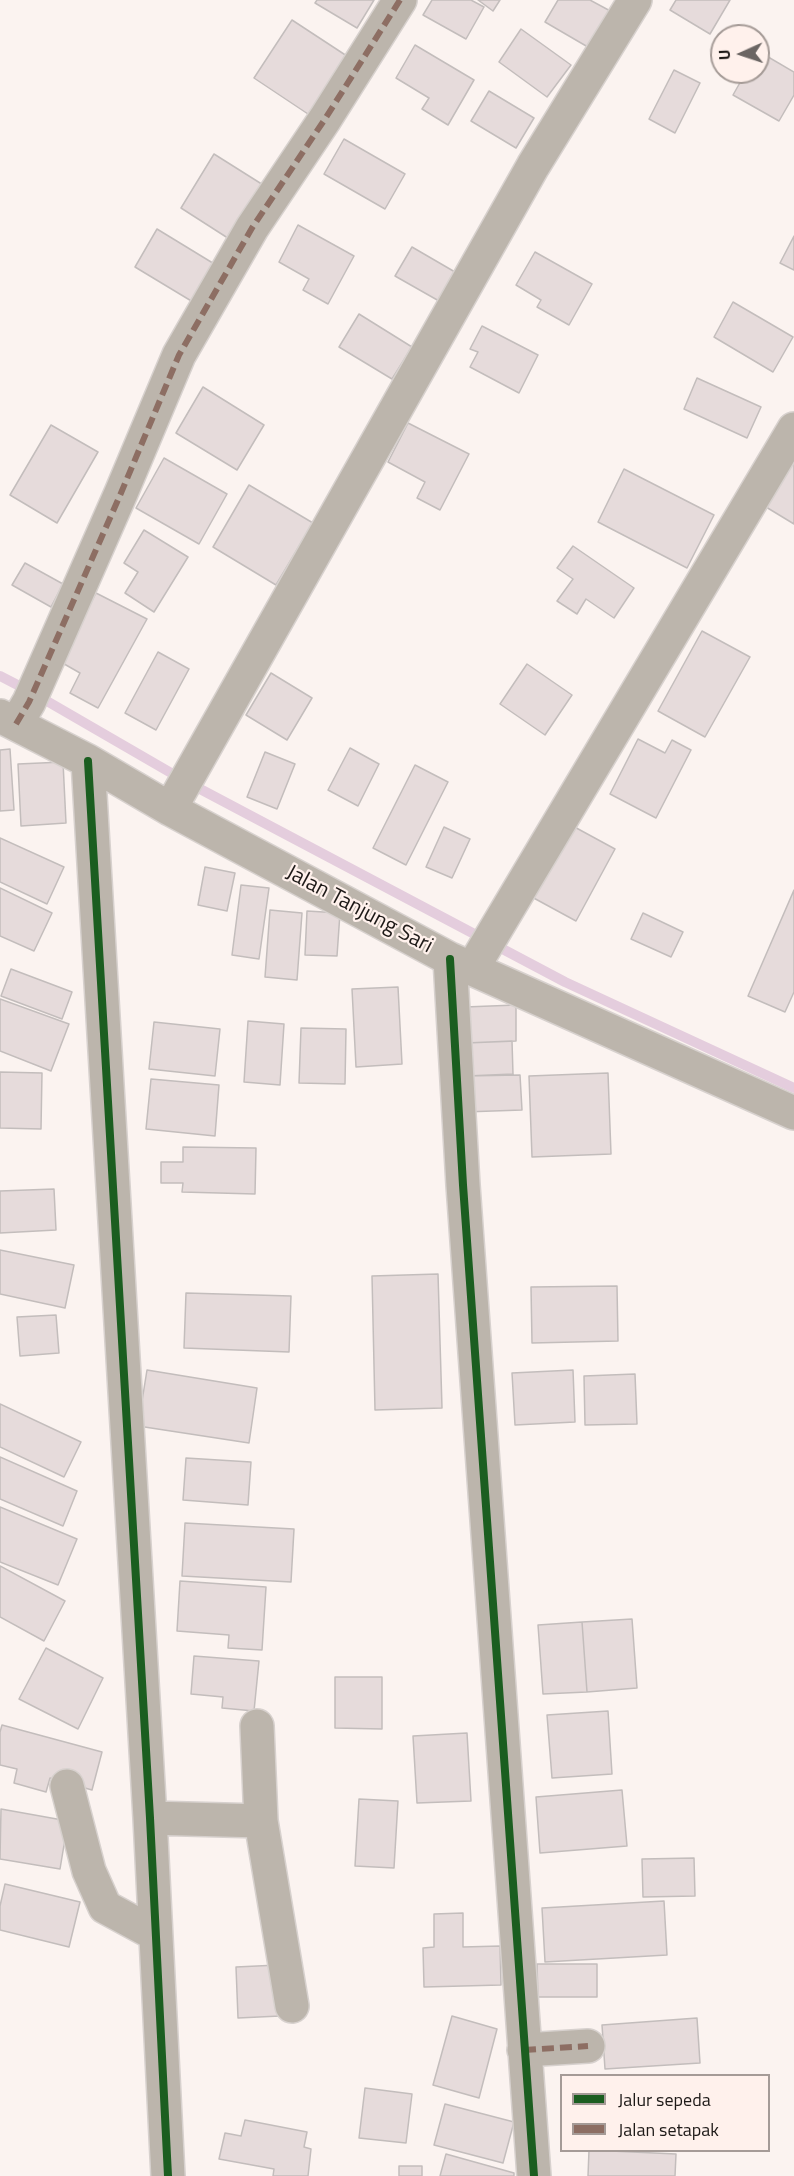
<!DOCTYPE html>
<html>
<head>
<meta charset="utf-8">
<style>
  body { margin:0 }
  #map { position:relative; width:794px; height:2176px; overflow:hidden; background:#fbf3f0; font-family:"Titillium Web",sans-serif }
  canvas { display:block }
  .legend { position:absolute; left:560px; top:2074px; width:210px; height:78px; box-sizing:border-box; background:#fff1ec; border:2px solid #a59b97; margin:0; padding:8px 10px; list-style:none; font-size:18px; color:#1d1917 }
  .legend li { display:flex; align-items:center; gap:12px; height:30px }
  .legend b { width:30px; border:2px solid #a59b97 }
  .north { position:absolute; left:710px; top:24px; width:60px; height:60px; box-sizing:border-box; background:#fff1ec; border:2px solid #a59b97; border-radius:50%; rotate:267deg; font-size:16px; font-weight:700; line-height:24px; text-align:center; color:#1d1917 }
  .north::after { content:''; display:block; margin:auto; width:21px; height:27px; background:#6b6563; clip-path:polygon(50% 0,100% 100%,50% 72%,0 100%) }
</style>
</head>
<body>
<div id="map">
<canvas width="794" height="2176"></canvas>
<ul class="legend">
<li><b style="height:8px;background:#1b5e20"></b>Jalur sepeda</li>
<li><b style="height:8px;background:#8d6e63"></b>Jalan setapak</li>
</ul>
<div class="north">U</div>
</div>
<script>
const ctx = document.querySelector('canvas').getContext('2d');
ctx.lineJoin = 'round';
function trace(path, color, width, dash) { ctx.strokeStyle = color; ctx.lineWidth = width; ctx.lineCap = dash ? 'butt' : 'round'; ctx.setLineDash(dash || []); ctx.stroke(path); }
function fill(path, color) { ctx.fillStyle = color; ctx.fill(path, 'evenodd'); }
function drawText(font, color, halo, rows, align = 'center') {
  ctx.font = font + ' "Titillium Web",sans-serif'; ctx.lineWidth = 4.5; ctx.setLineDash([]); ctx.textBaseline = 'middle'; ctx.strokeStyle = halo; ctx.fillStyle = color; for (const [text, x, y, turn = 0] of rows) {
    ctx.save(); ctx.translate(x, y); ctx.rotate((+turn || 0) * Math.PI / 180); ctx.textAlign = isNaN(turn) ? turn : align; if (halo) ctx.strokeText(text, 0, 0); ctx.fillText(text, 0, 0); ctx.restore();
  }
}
trace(new Path2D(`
  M0,676L33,693L185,781L565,982L794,1088`), '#e4cddd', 10);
const building = new Path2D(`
  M317,0H374L357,28L315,3Z
  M432,0H471L484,7L466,39L423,15Z
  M478,0H500L493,11Z
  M558,0H590L614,13L593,50L545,22Z
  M676,0H730L710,34L670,10Z
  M292,20L353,60L314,118L254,78Z
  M521,29L571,65L547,97L499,62Z
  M415,45L474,80L448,125L422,109L429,98L396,78Z
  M758,51L794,72V95L779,121L733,95L746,72H758Z
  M674,70L700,83L675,133L649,119Z
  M489,91L534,118L516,148L471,121Z
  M344,139L405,174L385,209L324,174Z
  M214,154L268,188L234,242L181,208Z
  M298,225L354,256L328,304L303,290L309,279L279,262Z
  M157,229L216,265L193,302L135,267Z
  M794,236V270L780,263Z
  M412,247L455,272L439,301L395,276Z
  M535,252L592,284L569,325L537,307L541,300L516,285Z
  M733,302L793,337L773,372L714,337Z
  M359,314L412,347L392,379L339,347Z
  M482,326L538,355L519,393L470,367L478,352L470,349Z
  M697,378L761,407L747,438L684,409Z
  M203,387L264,425L237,470L176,433Z
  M408,423L469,454L440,510L417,498L425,482L388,462Z
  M51,425L98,452L57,523L10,495Z
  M164,458L227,494L199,544L136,508Z
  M794,459V524L766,507Z
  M624,469L714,515L687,568L598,522Z
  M249,485L313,523L276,585L213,547Z
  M144,530L188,557L154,612L125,593L138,572L124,563Z
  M573,546L634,588L614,618L586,599L577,614L557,601L573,579L557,568Z
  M25,563L63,584L51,607L12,585Z
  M96,593L147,619L98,708L70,693L80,673L59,661Z
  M702,631L750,657L705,737L658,711Z
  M158,652L189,669L156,730L125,713Z
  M527,664L572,695L545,735L500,704Z
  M271,673L312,698L287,740L246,715Z
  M638,739L665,753L672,740L691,750L656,818L610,794Z
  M350,748L379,764L358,806L328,790Z
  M10,749L14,810L0,811V750Z
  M265,752L295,764L277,809L247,797Z
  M63,762L66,823L21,826L18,764Z
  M415,765L448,782L406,865L373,848Z
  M569,824L615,849L576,921L530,896Z
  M444,827L470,839L452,878L426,867Z
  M0,838L64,867L47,904L0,882Z
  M205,867L235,873L227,911L198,905Z
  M241,885L269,888L259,959L232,955Z
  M0,888L52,913L34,951L0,936Z
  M794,890V992L785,1012L748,996Z
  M270,910L302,913L297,980L265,977Z
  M307,911L340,913L337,956L305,955Z
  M643,913L683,932L671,957L631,939Z
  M11,969L72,992L62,1019L1,996Z
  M398,987L402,1064L356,1067L352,989Z
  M0,999L69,1024L51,1071L0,1051Z
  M516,1005V1041L466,1043L465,1007Z
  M248,1021L284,1024L280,1085L244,1082Z
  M154,1022L220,1029L215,1076L149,1069Z
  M301,1028L346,1029L345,1084L299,1083Z
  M512,1041L513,1074L467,1076L466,1043Z
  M0,1072L42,1073L41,1129L0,1128Z
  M608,1073L611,1154L532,1157L529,1076Z
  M520,1075L522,1110L464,1112V1076Z
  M151,1079L219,1085L215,1136L146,1129Z
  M183,1147L256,1148L255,1194L182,1192L183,1183H161V1162H183Z
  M54,1189L56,1230L0,1233V1191Z
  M0,1250L74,1265L65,1308L0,1294Z
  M438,1274L442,1408L375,1410L372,1276Z
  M617,1286L618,1341L532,1343L531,1287Z
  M186,1293L291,1296L289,1352L184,1348Z
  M56,1315L59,1353L20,1356L17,1317Z
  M147,1370L257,1388L249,1443L138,1426Z
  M573,1370L575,1422L515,1425L512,1373Z
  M635,1374L637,1424L585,1425L584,1376Z
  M0,1404L81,1442L64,1477L0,1447Z
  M0,1457L77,1491L63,1526L0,1499Z
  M186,1458L251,1462L248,1505L183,1500Z
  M0,1507L77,1539L58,1585L0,1562Z
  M185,1523L294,1529L291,1582L182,1576Z
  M0,1566L65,1601L44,1641L0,1617Z
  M180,1581L266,1587L262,1650L228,1648L229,1635L177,1631Z
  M632,1619L637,1688L587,1692L582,1622Z
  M582,1622L587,1692L543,1694L538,1625Z
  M46,1648L103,1678L78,1729L19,1699Z
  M194,1656L259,1661L254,1711L222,1708L223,1697L191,1694Z
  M335,1677H382V1729L335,1728Z
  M608,1711L612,1774L552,1778L547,1715Z
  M2,1725L102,1752L92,1790L50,1778L46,1792L14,1783L17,1769L0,1765V1732Z
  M467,1733L471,1801L417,1803L413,1736Z
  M622,1790L627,1846L540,1853L536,1797Z
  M359,1799L398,1801L394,1868L355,1866Z
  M1,1809L68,1821L60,1869L0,1859Z
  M694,1858L695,1896L643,1897L642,1859Z
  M5,1884L80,1902L69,1947L0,1930V1906Z
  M664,1901L667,1955L545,1962L542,1908Z
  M463,1913V1947L500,1946L501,1985L424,1987L423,1948L434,1947V1914Z
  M537,1964H597V1997H538Z
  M278,1965L280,2016L238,2018L236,1967Z
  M452,2016L497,2029L479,2098L433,2085Z
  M697,2018L700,2063L605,2069L602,2025Z
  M365,2088L412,2094L406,2143L359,2138Z
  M445,2104L514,2122L503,2163L434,2145Z
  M245,2120L307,2132L304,2147L311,2149L308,2176H273L274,2169L219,2159L225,2133L241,2136Z
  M589,2150L676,2154L675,2176H588Z
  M446,2154L514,2173V2176H440Z
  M399,2166H422V2176H399Z`);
fill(building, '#e6dbdb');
trace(building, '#c3bdbc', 1.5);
const minor = new Path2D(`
  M0,716L88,761L170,809L450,959L794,1113
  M16,724L29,702L121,493L179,355L252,228L325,119L400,0
  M88,761L150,1818L168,2176
  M170,809L533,166L635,0
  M450,959L463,1185L534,2176
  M472,969L794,429
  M257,1726L261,1821
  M67,1786L89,1871L105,1907L155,1934
  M150,1818L261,1821L292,2006
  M524,2050L588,2046`);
trace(minor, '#d7d1ce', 36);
trace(minor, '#bcb5ac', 33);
trace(new Path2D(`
  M16,724L29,702L121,493L179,355L252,228L325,119L400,0
  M524,2050L588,2046`), '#8d6e63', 6, [12, 6]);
trace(new Path2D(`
  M88,761L150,1818L168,2176
  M450,959L463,1185L534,2176`), '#1b5e20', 8);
drawText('22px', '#1d1917', '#fff1ec', [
  ["Jalan Tanjung Sari",359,910,28]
]);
</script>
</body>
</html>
